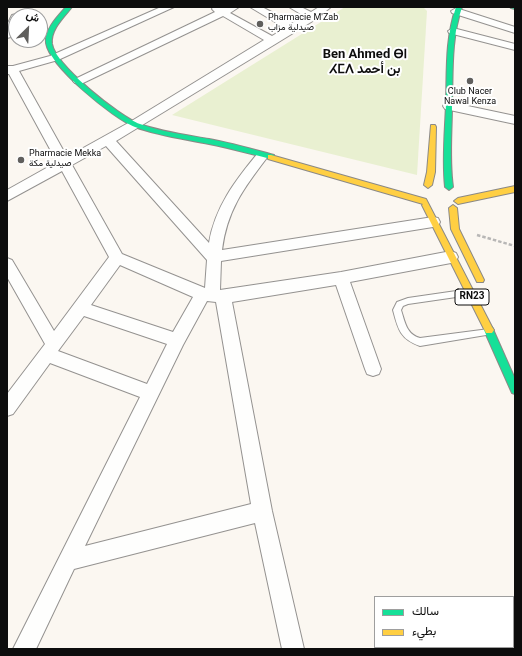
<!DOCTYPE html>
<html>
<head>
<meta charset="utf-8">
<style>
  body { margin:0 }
  #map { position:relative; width:522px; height:656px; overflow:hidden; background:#fbf7f1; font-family:Georgia,Vazirmatn,serif }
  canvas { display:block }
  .frame { position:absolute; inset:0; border:8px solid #0d0d0d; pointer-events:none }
  .legend { position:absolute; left:374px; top:596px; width:140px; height:52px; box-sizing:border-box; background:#fff; border:1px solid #9e9e9e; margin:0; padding:5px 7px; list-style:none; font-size:12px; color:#0d0d0d }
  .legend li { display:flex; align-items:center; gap:8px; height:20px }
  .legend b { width:20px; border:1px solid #9e9e9e }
  .north { position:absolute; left:8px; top:8px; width:40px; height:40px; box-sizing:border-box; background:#fff; border:1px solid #9e9e9e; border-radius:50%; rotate:24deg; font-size:11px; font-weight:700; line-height:16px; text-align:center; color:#0d0d0d }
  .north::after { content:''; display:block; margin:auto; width:14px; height:18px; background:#605f5d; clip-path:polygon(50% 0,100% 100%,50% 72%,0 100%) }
</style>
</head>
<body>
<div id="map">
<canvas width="522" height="656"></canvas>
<div class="frame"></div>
<ul class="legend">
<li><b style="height:5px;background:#16e098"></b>سالك</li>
<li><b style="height:5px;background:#ffcf43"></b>بطيء</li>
</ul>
<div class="north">ش</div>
</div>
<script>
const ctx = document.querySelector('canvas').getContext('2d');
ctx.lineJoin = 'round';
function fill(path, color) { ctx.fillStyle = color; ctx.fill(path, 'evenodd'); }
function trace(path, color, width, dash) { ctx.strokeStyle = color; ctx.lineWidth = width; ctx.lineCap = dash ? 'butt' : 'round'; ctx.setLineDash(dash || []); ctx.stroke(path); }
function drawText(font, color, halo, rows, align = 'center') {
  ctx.font = font + ' Georgia,Vazirmatn,"Noto Sans Tifinagh",serif'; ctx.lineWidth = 4; ctx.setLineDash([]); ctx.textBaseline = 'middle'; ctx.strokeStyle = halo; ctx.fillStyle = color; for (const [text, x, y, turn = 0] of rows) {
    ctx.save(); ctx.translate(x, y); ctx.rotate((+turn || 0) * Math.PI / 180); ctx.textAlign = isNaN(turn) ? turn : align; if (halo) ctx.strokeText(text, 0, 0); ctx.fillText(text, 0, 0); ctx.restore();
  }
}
fill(new Path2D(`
  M345,7H423L427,11L417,175L172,115Z`), '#e9f0d1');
const lane = new Path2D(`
  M470,289L474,292L470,295L408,304L403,306L401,310C405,322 406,334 420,338L489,329L492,330L493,332L492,334L420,346C400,339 398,329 393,310L397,302L408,298Z`);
const street = new Path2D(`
  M161,7H174L58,60L19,71L67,157L130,122L264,40L223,16L83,83H75L73,81L75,79L215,12L212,9L213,7H239L230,13L272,36L285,28L250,7H262L292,23L304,16L289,7H301L311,12L319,7H331L316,19L277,43L116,141L209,243C215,207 235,181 258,153H266L268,156L266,159C243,189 227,211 222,250L433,217L438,218L440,222L438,226L433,227L221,261L220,290L341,272L451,251L456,253L458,257L456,261L451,263L350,282L381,369L379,374L373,376L367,374L365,369L336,285L232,302L272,511L304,649H282L255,523L74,569L36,649H13L140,397L50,363L13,414L7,416V394L45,344L7,277V258L12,260L54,331L109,257L62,171L7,201V190L57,162L9,74H7V66H13L50,56ZM106,146L207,260L205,288L122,254L72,165ZM120,265L193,297L173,332L91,305ZM207,301L216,302L251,504L85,546L183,345ZM84,316L167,344L147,384L58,351Z
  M456,8L515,27V33L452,13L451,11Z
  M16,14L20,16H16V27L11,37L7,38V25L12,15Z
  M453,28L515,44V50L449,33L448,31Z
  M449,102L515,116V124L445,109L443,106L445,103Z`);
const fast = new Path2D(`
  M66,7H72C64,17 50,30 52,44C56,66 119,116 140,124C162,132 186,135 209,139C231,143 252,149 274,155V159H271C250,154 230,148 209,144C185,139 159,136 135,127C113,118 50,67 46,43C44,30 58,16 66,7Z
  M456,7H462C451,39 453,71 452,104C452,132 449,159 453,187L449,190L445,187C442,159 445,132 446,104C447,71 445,39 456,7Z
  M510,7H515V9L511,8Z
  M489,326L492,327L515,379V394L512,393L484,330L486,327Z`);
const slow = new Path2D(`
  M431,125H435L436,127L435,172L432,185L428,188L424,185L427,172Z
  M268,155H271L426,199L492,327L494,330L492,333H486L422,205L423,204L268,159Z
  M515,186V192L458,204L454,201L458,198Z
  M453,205L457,208L459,229L484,280L483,282H477L451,229L449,208Z`);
trace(lane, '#949290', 2);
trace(street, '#949290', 2);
trace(fast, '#8b8986', 2);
trace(slow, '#8b8986', 2);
trace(new Path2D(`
  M477,235L515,246`), '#b8b7b6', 2.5, [3.5, 2]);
fill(lane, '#fefefd');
fill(street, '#fefefd');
fill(fast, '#16e098');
fill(slow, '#ffcf43');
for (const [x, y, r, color] of [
  [260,24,4,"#605f5d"],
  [470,81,4,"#605f5d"],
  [21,160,4,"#605f5d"]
]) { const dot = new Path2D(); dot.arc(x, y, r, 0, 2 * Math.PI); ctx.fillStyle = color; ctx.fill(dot); trace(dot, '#fff', 1.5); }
drawText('9px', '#0d0d0d', '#fff', [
  ["Pharmacie M'Zab",268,19],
  ["صيدلية مزاب",268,29],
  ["Club Nacer",470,93,"center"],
  ["Nawal Kenza",470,103,"center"],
  ["Pharmacie Mekka",29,155],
  ["صيدلية مكة",29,165]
], 'left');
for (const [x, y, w] of [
  [472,297,34]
]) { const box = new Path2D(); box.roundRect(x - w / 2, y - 8, w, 16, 3); ctx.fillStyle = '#fff'; ctx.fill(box); trace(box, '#0d0d0d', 1); }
drawText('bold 10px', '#0d0d0d', null, [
  ["RN23",472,297]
]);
drawText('bold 13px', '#0d0d0d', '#fff', [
  ["Ben Ahmed ⴱⵏ",365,56],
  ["ⵃⵎⴷ بن أحمد",365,71]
]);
</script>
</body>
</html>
